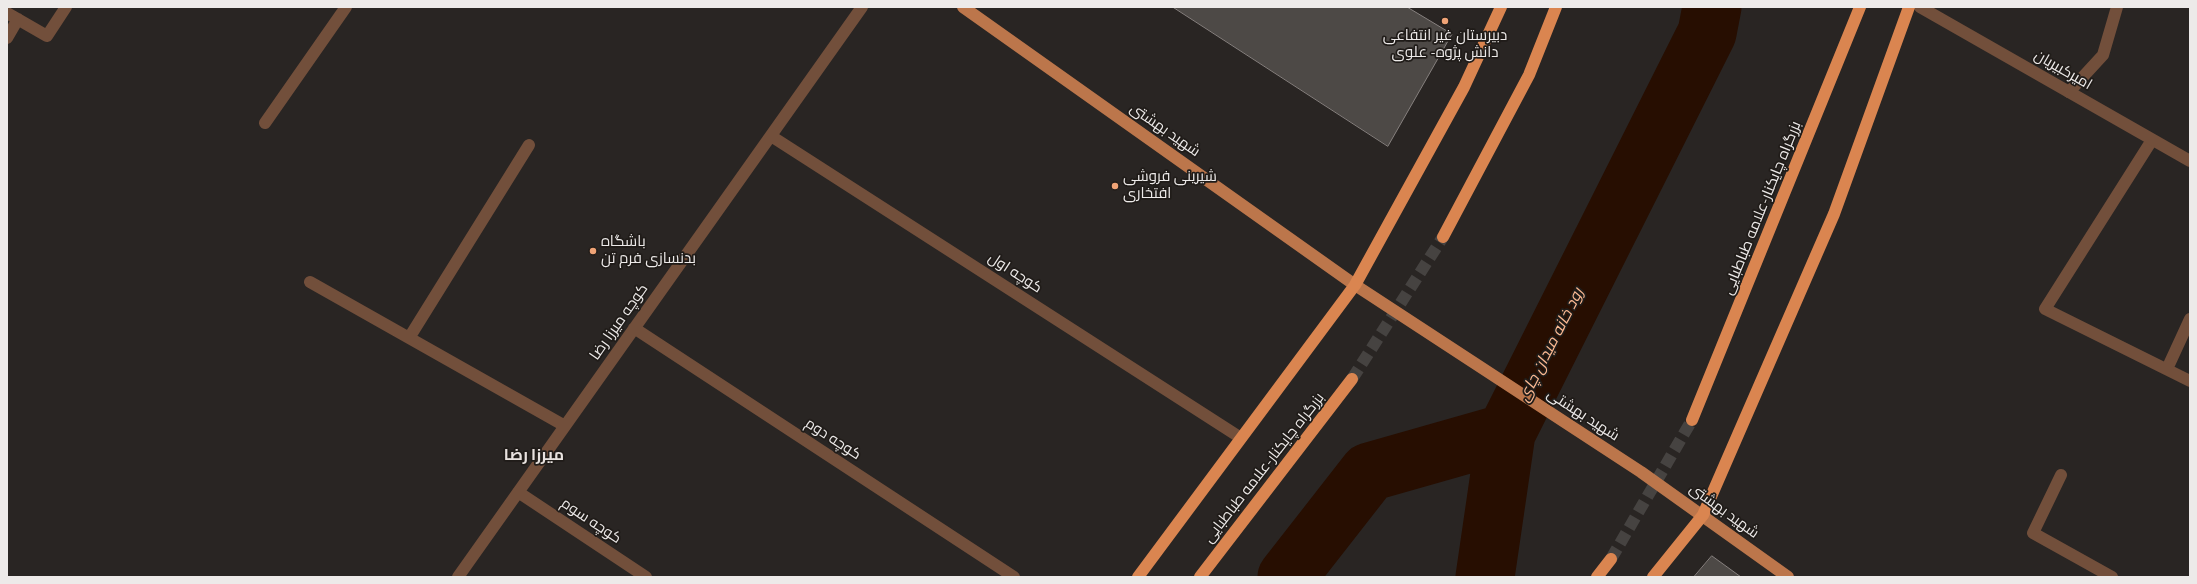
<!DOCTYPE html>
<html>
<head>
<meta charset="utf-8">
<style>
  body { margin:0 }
  #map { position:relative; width:2197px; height:584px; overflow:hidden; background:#292523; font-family:"Zilla Slab",serif }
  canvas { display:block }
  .frame { position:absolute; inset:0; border:8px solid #edeae9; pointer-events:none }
</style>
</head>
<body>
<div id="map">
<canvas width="2197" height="584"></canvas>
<div class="frame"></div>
</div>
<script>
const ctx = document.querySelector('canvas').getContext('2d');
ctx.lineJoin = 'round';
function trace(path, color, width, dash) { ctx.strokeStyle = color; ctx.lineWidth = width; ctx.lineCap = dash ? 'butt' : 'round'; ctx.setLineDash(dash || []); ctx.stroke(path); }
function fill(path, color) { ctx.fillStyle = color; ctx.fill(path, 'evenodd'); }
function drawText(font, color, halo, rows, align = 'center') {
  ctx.font = font + ' "Zilla Slab",Cairo,serif'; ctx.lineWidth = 3.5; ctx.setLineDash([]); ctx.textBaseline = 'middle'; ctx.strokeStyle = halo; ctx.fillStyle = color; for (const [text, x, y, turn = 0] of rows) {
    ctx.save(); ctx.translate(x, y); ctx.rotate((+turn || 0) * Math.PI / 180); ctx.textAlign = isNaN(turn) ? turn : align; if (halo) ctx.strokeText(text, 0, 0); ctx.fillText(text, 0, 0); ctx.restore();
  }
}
trace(new Path2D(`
  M1287,577L1369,472L1506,433L1707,33L1712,7
  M1485,577L1506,433`), '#270e01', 59);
const building = new Path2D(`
  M1173,7H1407L1452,34L1388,146Z
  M1712,556L1741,577H1694Z`);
fill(building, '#4d4946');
trace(building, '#86807e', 1);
trace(new Path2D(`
  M1352,379L1443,237
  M1611,559L1692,420`), '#464341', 12, [12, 6]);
trace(new Path2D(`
  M2069,92L2103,55L2117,7
  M2152,140L2045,309L2190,381
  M2167,369L2190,319
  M2061,475L2033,533L2112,577`), '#724f3b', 12);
trace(new Path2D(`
  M1920,7L2190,161
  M7,13L47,36L66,7
  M7,38L18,19
  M265,123L346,7
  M771,136L1241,438
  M310,282L565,426
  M634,328L1014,577
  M409,338L529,145
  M518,492L646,577
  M458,577L862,7`), '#724f3b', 12);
trace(new Path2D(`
  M963,7L1355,285L1641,472L1788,577`), '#bc764b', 12);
trace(new Path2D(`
  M1443,237L1529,75L1556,7
  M1692,420L1860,7
  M1138,577L1355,285L1464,87L1501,7
  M1200,577L1352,379
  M1597,577L1611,559
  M1653,577L1703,515L1834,214L1909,7`), '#da8550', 12);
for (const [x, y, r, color] of [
  [1445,21,4,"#efa376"],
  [1115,186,4,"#efa376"],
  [593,251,4,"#efa376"]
]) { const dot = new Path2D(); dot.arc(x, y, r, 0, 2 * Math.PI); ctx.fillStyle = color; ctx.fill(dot); trace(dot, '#201c19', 1.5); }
drawText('15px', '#edeae9', '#201c19', [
  ["دبیرستان غیر انتفاعی",1445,36,"center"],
  ["دانش پژوه- علوی",1445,53,"center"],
  ["شیرینی فروشی",1123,177],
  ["افتخاری",1123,194],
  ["باشگاه",601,242],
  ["بدنسازی فرم تن",601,259]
], 'left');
drawText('15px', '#edeae9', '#201c19', [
  ["امیرکبیریان",2063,70,30],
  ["شهید بهشتى",1165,130,35],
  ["بزرگراه چایکنار-علامه طباطبایی",1762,208,-68],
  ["کوچه اول",1015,273,33],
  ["کوچه میرزا رضا",619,322,-55],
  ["شهید بهشتی",1583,415,33],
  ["کوچه دوم",833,439,33],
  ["بزرگراه چایکنار-علامه طباطبایی",1264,468,-52],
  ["شهید بهشتى",1724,511,36],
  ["کوچه سوم",591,521,34]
]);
drawText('italic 16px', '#fcb992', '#201c19', [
  ["رود خانه میدان چای",1551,345,-63]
]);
drawText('bold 16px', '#e8e2df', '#201c19', [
  ["میرزا رضا",534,455]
]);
</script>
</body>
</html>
